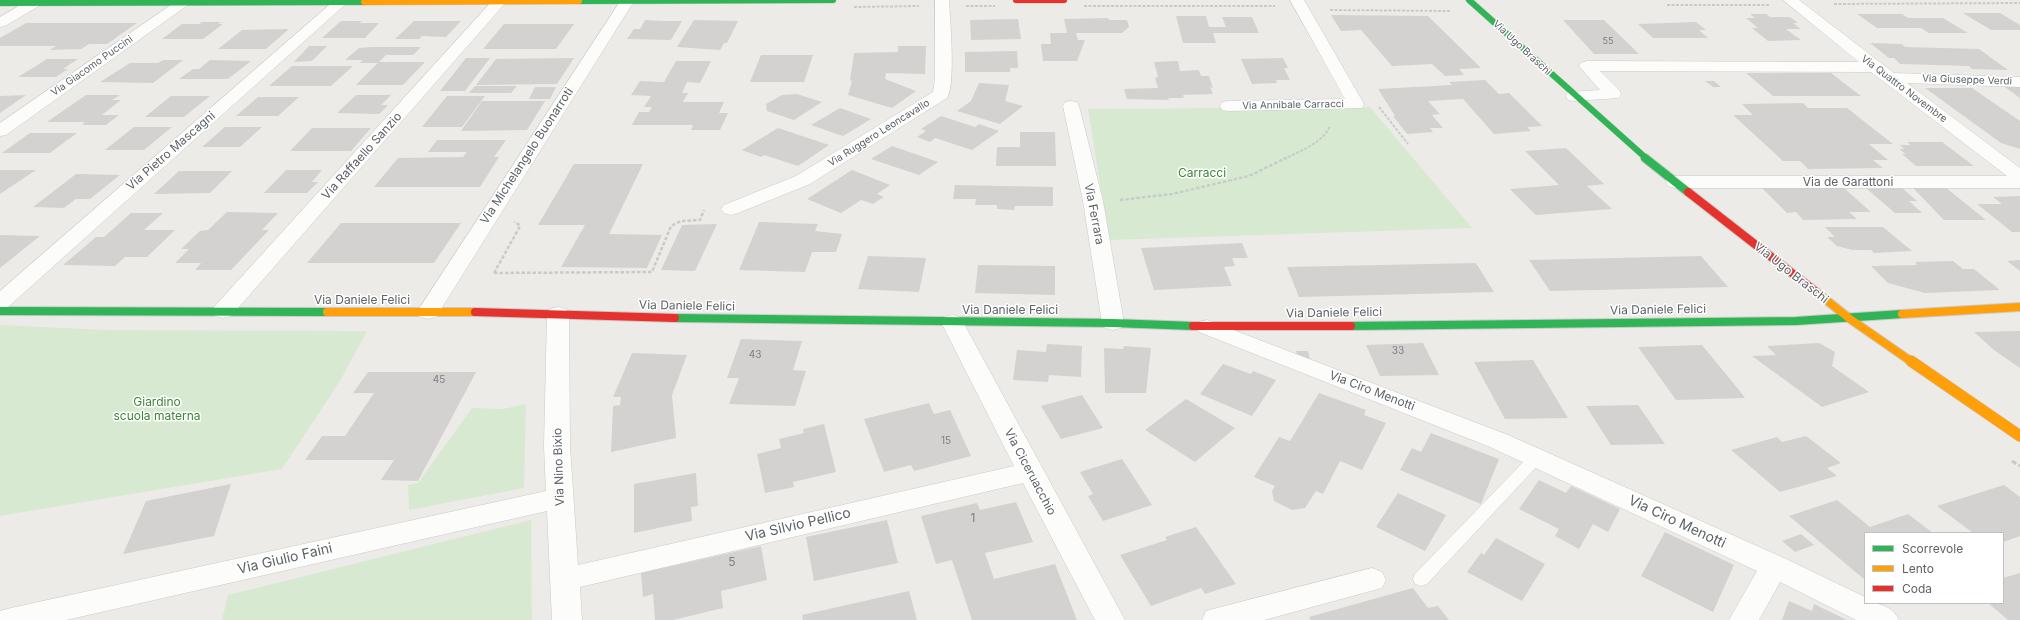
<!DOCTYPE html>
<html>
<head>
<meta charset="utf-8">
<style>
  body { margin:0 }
  #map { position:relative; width:2020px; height:620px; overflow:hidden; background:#edebe7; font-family:Inter,sans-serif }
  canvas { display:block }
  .legend { position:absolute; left:1864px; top:532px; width:140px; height:72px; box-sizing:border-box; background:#fff; border:1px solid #bec0c2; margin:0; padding:5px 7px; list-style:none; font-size:12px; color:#5d6266 }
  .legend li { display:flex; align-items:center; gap:8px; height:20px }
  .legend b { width:20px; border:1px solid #bec0c2 }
</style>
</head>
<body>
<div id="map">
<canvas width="2020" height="620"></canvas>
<ul class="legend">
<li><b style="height:5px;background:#30b455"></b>Scorrevole</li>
<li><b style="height:5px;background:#ff9f0a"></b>Lento</li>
<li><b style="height:5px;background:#e5322d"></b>Coda</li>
</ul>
</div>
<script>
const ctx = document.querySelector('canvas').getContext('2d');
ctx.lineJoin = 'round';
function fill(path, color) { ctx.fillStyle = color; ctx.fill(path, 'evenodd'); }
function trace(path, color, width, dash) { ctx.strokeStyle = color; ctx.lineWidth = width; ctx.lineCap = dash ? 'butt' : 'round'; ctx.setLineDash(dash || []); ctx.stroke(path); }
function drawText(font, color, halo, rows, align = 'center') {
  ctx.font = font + ' Inter,sans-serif'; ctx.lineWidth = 3; ctx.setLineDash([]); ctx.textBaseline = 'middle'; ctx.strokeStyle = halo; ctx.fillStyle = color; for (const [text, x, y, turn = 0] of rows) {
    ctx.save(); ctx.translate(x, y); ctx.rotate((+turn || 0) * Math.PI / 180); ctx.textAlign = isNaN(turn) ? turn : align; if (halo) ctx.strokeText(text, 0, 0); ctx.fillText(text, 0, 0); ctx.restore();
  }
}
fill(new Path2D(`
  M1370,107L1472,228L1109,240L1088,109Z
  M0,325L107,330L367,331L340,381L282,469L0,516Z
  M526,404L524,488L409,510L408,485L418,483L472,408L503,409Z
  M531,520L532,620H222L228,595Z`), '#d8e9d2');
fill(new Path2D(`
  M1963,13H2000L2020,25V30H1991Z
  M1750,14H1766L1770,17H1790L1798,23H1793L1801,29H1786L1801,40L1768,41L1752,28H1758L1746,18H1755Z
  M1857,14H1902L1908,18H1943L1968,33H1929L1921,28H1877Z
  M1331,15L1428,16L1481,68L1459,69L1464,75L1445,76L1432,64L1392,66L1361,30L1341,31Z
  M1176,16H1206L1209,27H1226L1222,17H1252L1259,33H1213L1216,43H1183Z
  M1108,18L1109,20H1127L1129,27L1122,33H1076L1078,40H1085L1077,61H1043L1041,44H1051L1050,33H1067L1064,19Z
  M1018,19L1021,39L971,40L970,20Z
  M645,20L662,21H682L671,40L627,39L634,29H640Z
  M694,20L738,21L727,43H724L720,50L677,47Z
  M1563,20H1604L1639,54H1594Z
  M341,21H362L359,23H379L365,38H322Z
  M414,21H461L446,37L422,36L419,39H395Z
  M202,22H221L218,24H223L203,39H162L182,24H199Z
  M1696,22L1706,30H1699L1708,38H1653L1638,24Z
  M26,23H137L107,44H89L81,49L50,50L56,46H0V38Z
  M504,24H574L556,49H483Z
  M289,29L266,49H218L242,30Z
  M1870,43L1902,44L1905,47L1979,49L2008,70L1972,69L1969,66L1900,64L1894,58H1889Z
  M309,46H327L312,61L294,62Z
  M898,46H926L925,74L886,73L885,79L916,91L892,108L848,95L852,81L850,80L854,53L898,52Z
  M372,47H421L413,55H386L379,62H425L403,85H356L378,63H359L363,60H345L359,48Z
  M1017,51L1018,68H1010V72H965V52Z
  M761,55H813L804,82H750Z
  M466,58H490L465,91H440Z
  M574,58L557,84L476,85L496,59Z
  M1283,58L1288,68H1284L1290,80H1276L1277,83L1252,84L1241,59Z
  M47,59H78L63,69H68L56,77H18Z
  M163,60H183L153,83L100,82L130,63H158Z
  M210,60L251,61L228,79H179L193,69H199Z
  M676,61H711L700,83L687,82L682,93H688L683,102H724L719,113H728L720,130H691L693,125H632L639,112H649L652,107H644L651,96L631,95L640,81L664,82Z
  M1178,61L1180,71L1199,70L1201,76H1209L1213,88L1210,87L1213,94L1183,95L1184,98H1168L1169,100L1127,99L1124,89L1158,88L1155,78L1158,77L1154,62Z
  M292,66H353L331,86H269Z
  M1746,73H1831L1861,96H1773Z
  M1485,80L1499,94L1509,93L1542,126L1527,127L1531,131L1494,134L1463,99L1428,101L1440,114L1432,115L1443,128H1430L1433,132L1407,134L1393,116H1395L1378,89L1452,85L1449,82Z
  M1705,81H1714L1721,87H1713Z
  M979,83L1009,85L1005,101L1023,106L1000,124L957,111L971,101Z
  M2002,85H2020V98Z
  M475,86H517L511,93H469Z
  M535,87H556L550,99H529Z
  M1925,88H1972L2020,121V149L2001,143Z
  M797,94L822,102L794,120L767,111L766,104L782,95Z
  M26,95L0,113V96Z
  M86,95H120L112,100H121L102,115H119L106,125H82L85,122H47Z
  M356,95H391L381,105H388L379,114L337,113Z
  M171,96H210L184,117H145Z
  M447,96H485L462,127H422Z
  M258,97H299L278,116H236Z
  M482,101H545L527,130L461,131Z
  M1803,103L1808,108H1847L1893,144H1869L1888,160H1873L1883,168L1808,169L1800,161H1783L1733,115H1753L1742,104Z
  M840,108L871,119L843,136L811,125Z
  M941,116L975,127L979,124L999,131L972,150L935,138L930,142L917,137L926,131L921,129Z
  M134,127H172L144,150H105Z
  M225,127H262L240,147H202Z
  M312,128H371L351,151H290Z
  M778,128L829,145L798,166L764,155L761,157L742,150Z
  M1020,132H1055L1056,166H996L997,147H1020Z
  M30,133H77L50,153H2Z
  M437,140H506L494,157H499L480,187H374L398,158L463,157L467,152H428Z
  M1907,142H1942L1974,166H1916L1902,154H1906L1899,149H1904L1900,145H1911Z
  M892,146L938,162L919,175L871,159Z
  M1566,148L1604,184L1587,186L1612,209L1536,215L1510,189L1559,185L1525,151Z
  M574,164H643L609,234L662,235L647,268L561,267L585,225H538Z
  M0,170H36L0,194Z
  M286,170H322L312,182H318L307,193H264Z
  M852,170L890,185L877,194L884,197L873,204L861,200L841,213L807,199Z
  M179,171H232L210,193L154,194Z
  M76,174L120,175L90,199H76L64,208L33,207Z
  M955,185L1053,187V206H1015L1014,210L997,209V205H975L976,199H953Z
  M1802,186L1806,188H1844L1871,212H1849L1857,219L1803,220L1796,212L1787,213L1761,187Z
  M1945,187L1986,220H1944L1913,188Z
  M1902,188L1917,201H1909L1922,213H1895L1867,189Z
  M2020,196V232H2012L1977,204H2002L1993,197Z
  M227,212L278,213L262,230H269L231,270H195L201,263H175L189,249H181L200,231L208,230Z
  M131,213H163L144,230H175L147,257H125L115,266L63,265L96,237H104Z
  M759,222L818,224L815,231L842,234L836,252H812L805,272L739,270Z
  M341,223H461L434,263H307Z
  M717,224L695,271L661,270L682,225Z
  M1825,227H1883L1912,251L1874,253L1871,250H1852L1837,246L1827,237H1835Z
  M0,235L40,236L0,268Z
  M1242,243L1248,258H1232L1235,266L1224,267L1232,286L1154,290L1141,248Z
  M868,256L926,258L919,292L858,289Z
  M1701,256L1728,287L1550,291L1529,260Z
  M2020,260V271L2007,261Z
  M1953,261L1963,269H1974L2000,290L1925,293L1888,283L1871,266L1917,265L1915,262Z
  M1476,263L1494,292L1299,297L1287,267Z
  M978,265L1055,266V295L975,293Z
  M2020,331V368L1994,350L1974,332Z
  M741,339L802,341L793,370L806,371L795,406L729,404L739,378H727Z
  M1423,343L1439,375L1380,376L1366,345Z
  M1819,343L1835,352L1832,366L1869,392L1822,407L1752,356L1776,355L1767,346Z
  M1047,344L1082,346L1081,377L1049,375L1048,382L1013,380L1017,350L1046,352Z
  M1702,345L1739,390L1745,398L1676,400L1638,347Z
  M1124,346L1151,348L1146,393H1105L1104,348L1123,349Z
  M1296,351H1308L1310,359H1298Z
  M632,353L687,355L672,395L676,438L611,452L613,406L620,405L621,397H613Z
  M1533,360L1568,418L1505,419L1474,362Z
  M1223,364L1251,374L1253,371L1276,380L1252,416L1200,394Z
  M368,372H476L418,481L381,480L394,460H305L322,436H345L374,393H353Z
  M1319,393L1366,410L1364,415L1386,423L1362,470L1340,461L1323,494L1316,491L1305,508L1292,510L1274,501L1272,491L1275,486L1254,477L1279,437L1290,441Z
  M1082,395L1103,428L1061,439L1041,406Z
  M1186,399L1235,428L1195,462L1145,430Z
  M929,403L934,414L950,410L971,456L914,471L911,465L884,472L864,419Z
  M1638,405L1665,444L1611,445L1586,406Z
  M824,424L836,472L793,482L794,487L765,493L757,454L781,448L779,439L804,433L803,429Z
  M1431,433L1499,459L1481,504L1400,470L1412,448L1421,452Z
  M1806,436L1841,463L1827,468L1837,476L1780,492L1731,450L1777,437L1782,442Z
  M1122,459L1152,505L1103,521L1088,496L1093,494L1080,472Z
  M696,473L698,506L691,507L692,521L634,533V484Z
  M1539,480L1566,493L1571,486L1620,509L1608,532L1593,524L1579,549L1555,536L1559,529L1519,509Z
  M231,484L214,536L123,554L146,501Z
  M2004,485L2020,497V536L2003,542V533H1973L1937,506Z
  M1398,493L1446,515L1425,551L1376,527Z
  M1837,500L1870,527L1908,514L1933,533H1865V580L1789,516Z
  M1016,502L1033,542L985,553L994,579L1055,564L1077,620H972L952,560L936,564L921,516L977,503L980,510Z
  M887,520L898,563L814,581L806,537Z
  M1196,527L1236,584L1205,594L1201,588L1151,606L1120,555L1167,540L1165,537Z
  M1665,532L1734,565L1713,612L1641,576Z
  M1801,534L1814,545L1795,552L1782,541Z
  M1496,538L1545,564L1522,601L1467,572L1481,553L1484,555Z
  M761,546L767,580L721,591L723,608L673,620H655L653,594L643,597L641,573Z
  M2020,573V620H2008L1988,603H2003V578Z
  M1413,588L1428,608L1438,606L1449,620H1311L1309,617Z
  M909,591L917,620H803L802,615Z
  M1789,601L1812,611L1814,604L1847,620H1782Z`), '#d3d2d0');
const lane = new Path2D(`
  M1536,453L1541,454L1544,458L1541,462L1427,584L1421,586L1415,584L1413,579L1415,574L1531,454Z`);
const street = new Path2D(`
  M29,0H46L44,3L5,26L0,27V17Z
  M178,0H191L192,2L6,135L0,136V123Z
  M335,0L349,1L8,307L0,309V291Z
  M493,0L507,1L231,316L223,318L215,316L212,311L215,306Z
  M621,0L634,1L436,317L428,319L420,317L417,312Z
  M935,0H949C950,19 956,85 947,98L810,184L738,213L731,215L724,213L721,209L724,205L796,176L933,92L935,78Z
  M1290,0H1304L1364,104L1362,108L1228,111L1222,110L1220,106L1222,102L1228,101L1345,99Z
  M1783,0H1799L1894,73L2020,77V87L1907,83L2020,168V188H1675L1668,186L1666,182L1668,178L1675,176H2007L1871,72L1600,71L1619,90L1621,94L1619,98L1574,101L1568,100L1566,96L1568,92L1600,90L1579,66L1581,63L1587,61L1859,62Z
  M1071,101L1077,102L1079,106L1103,201L1124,323L1121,328L1113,330L1105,328L1102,323L1083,201L1063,106L1065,102Z
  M558,307L566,309L569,314L570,446L578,565L1014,466L941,322L944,317L952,315L960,317L963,322L1125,620H1095L1023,483L580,587L582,620H552L547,511L66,620H0V611L11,608L546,491L544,446L547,314L550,309Z
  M1207,320L1508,435L1784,558L1865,597V603C1880,603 1892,606 1899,620H1856L1780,582L1759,620H1729L1757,571L1490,447L1199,332L1196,327L1199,322Z
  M1372,568L1382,572L1386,580L1382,588L1264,620H1202L1206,611L1217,608Z`);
const fastFar1 = new Path2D(`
  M1469,0L1647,159
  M579,1L833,0
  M0,3L364,2`);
const fast = new Path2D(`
  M1645,158L1688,192
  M0,311L327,312
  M675,318L1113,323L1193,326
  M1351,326L1796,321L1902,314`);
const slowFar2 = new Path2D(`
  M364,2L579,1`);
const slowFar1 = new Path2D(`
  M1820,295L1850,319L1912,362
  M327,312H475
  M1902,314L2020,307`);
const slow = new Path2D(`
  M1911,361L2020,436`);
const jamFar1 = new Path2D(`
  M1016,0H1064`);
const jam = new Path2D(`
  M1688,192L1820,295
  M475,312L675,318
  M1193,326H1351`);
trace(lane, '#c9cac9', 1);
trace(street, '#c9cac9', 1);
trace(fastFar1, '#c9cac9', 7);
trace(fast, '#c9cac9', 10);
trace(slowFar2, '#c9cac9', 7);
trace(slowFar1, '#c9cac9', 10);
trace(slow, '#c9cac9', 12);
trace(jamFar1, '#c9cac9', 7);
trace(jam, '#c9cac9', 10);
trace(new Path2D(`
  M1834,4L2020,3
  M1667,5H1769
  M966,6H995
  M1084,6H1275
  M854,7L919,6
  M1330,10L1451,11
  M1379,107L1408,144
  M1284,159C1300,151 1323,143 1330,126`), '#c7ccc8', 2, [3, 1.5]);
trace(new Path2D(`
  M1120,200L1172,194L1249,176L1286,158
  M494,273L519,228L520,225L514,222
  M494,273L652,272L671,226L681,221L700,220L704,210`), '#c7ccc8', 2.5, [3.5, 2]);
trace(new Path2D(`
  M2012,461L2020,466`), '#c7ccc8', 3, [5, 2.5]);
fill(lane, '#fcfcfb');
fill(street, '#fcfcfb');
trace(fastFar1, '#30b455', 6);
trace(fast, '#30b455', 8);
trace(slowFar2, '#ff9f0a', 6);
trace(slowFar1, '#ff9f0a', 8);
trace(slow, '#ff9f0a', 11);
trace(jamFar1, '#e5322d', 6);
trace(jam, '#e5322d', 8);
drawText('9px', '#7c7f82', null, [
  ["55",1608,41]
]);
drawText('10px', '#5d6266', '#fff', [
  ["Via Ugo Braschi",1522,48,43],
  ["Via Giacomo Puccini",92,66,-35],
  ["Via Giuseppe Verdi",1967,80,2],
  ["Via Quattro Novembre",1904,89,37],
  ["Via Annibale Carracci",1293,105,-1],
  ["Via Ruggero Leoncavallo",879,133,-32]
]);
drawText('10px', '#7c7f82', null, [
  ["33",1398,351],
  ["43",755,355],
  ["45",439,380],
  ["15",946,441]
]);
drawText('12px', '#5d6266', '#fff', [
  ["Via Pietro Mascagni",171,151,-41],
  ["Via Raffaello Sanzio",362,156,-48],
  ["Via Michelangelo Buonarroti",527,156,-57],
  ["Via de Garattoni",1848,182],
  ["Via Ferrara",1094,214,79],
  ["Via Ugo Braschi",1791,273,38],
  ["Via Daniele Felici",362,300],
  ["Via Daniele Felici",687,306,1],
  ["Via Daniele Felici",1010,310],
  ["Via Daniele Felici",1658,310,-1],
  ["Via Daniele Felici",1334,313,-1],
  ["Via Ciro Menotti",1372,391,21],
  ["Via Nino Bixio",559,467,-92],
  ["Via Ciceruacchio",1030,472,62]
]);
drawText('12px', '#3b8534', '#fff', [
  ["Carracci",1202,173],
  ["Giardino",157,402],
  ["scuola materna",157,416]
]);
drawText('12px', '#7c7f82', null, [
  ["1",973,518],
  ["5",732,562]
]);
drawText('14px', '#5d6266', '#fff', [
  ["Via Ciro Menotti",1677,522,25],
  ["Via Silvio Pellico",798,525,-13],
  ["Via Giulio Faini",285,559,-13]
]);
</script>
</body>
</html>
